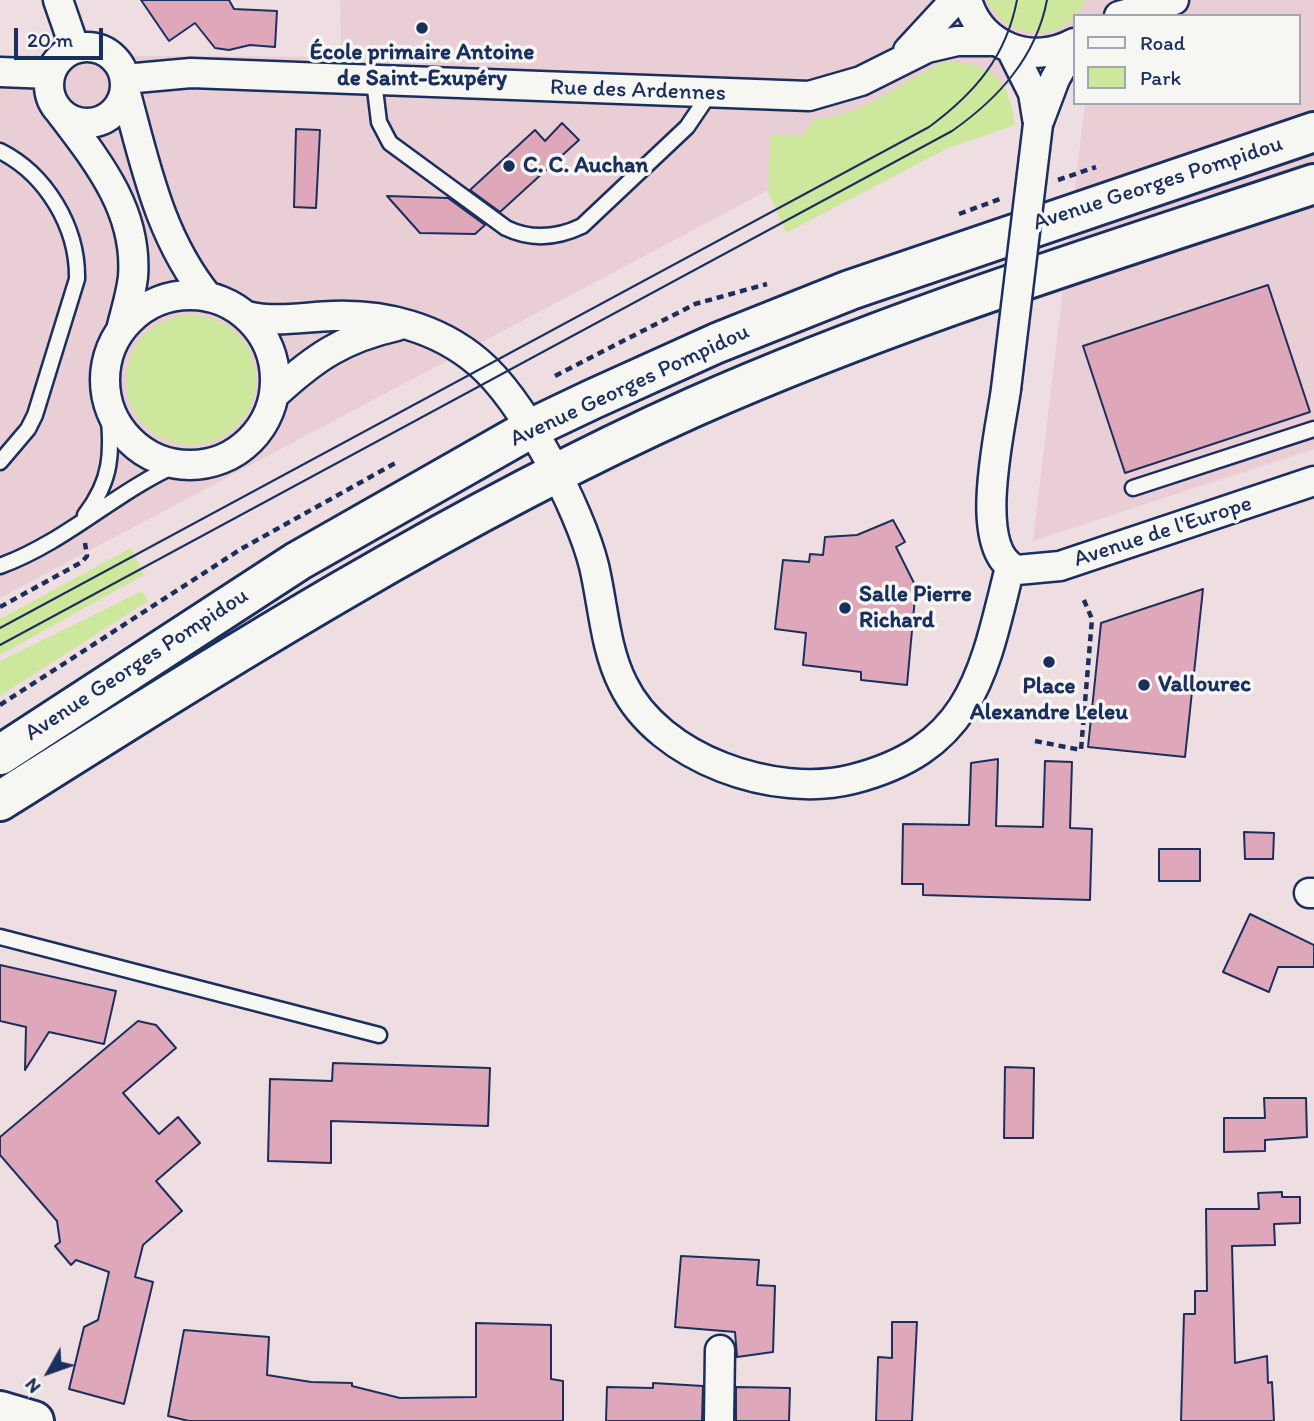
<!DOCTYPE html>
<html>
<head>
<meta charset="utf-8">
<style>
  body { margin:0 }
  #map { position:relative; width:1314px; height:1421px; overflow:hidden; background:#efdee1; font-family:Itim,sans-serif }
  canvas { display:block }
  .legend { position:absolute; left:1073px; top:14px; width:228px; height:91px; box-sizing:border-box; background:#f6f6f2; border:2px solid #9ea6b7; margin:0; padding:9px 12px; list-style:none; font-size:21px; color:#1b2f5e }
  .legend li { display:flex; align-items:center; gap:14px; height:35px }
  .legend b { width:35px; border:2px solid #9ea6b7 }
  .north { position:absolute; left:14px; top:1337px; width:70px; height:70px; -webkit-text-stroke:5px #f6f6f2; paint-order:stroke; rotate:230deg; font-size:19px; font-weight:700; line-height:28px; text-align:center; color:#1b2f5e }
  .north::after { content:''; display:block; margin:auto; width:24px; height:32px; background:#1b2f5e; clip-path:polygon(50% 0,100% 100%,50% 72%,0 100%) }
  .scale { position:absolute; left:14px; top:28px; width:89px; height:32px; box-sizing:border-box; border:4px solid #1b2f5e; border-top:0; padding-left:9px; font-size:21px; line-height:24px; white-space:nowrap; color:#1b2f5e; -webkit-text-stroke:5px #f6f6f2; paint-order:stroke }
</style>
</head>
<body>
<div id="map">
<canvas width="1314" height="1421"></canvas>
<ul class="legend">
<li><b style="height:9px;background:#f6f6f2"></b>Road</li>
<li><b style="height:19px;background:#cde79d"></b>Park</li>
</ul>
<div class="north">N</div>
<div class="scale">20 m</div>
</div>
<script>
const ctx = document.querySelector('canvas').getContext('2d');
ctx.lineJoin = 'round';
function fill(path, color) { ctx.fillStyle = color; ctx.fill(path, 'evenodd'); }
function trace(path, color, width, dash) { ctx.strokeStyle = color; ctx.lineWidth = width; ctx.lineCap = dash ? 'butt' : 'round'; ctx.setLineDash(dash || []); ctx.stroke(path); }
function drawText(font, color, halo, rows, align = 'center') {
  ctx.font = font + ' Itim,sans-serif'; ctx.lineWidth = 7; ctx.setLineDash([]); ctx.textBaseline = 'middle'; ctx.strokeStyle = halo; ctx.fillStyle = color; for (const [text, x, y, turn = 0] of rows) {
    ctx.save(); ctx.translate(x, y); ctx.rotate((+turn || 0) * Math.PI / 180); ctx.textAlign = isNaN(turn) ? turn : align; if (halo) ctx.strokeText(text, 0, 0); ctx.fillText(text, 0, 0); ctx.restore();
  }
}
fill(new Path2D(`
  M340,0H1314V449L1033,541L1085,103H1298V16H1074V82L961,88L0,598V55L341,57Z`), '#eaced5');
fill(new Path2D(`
  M986,0H1085C1067,45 1008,43 986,0Z
  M948,61C995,64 1009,81 1015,125L946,149L786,233L768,191L771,134L801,136L814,119C871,115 899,79 948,61Z
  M126 380a65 65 0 1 1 130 0a65 65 0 1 1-130 0Z
  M131,548L144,575L0,655V619Z
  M142,591L148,601L0,696V661Z`), '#cde79d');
const building = new Path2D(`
  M141,0H229L234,9L277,11L275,47L250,45L229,50L215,48L195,23L169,41Z
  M562,123L579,140L500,212L470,190L535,130L545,141Z
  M296,129L320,130L316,208L294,207Z
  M387,196L448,198L485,225L475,234L420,233Z
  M1268,285L1310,412L1125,473L1083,346Z
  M893,520L905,542L896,547L916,587L907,685L861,680V672L803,665L806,633L775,629L783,560L809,562L810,554L823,555L825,537L857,535Z
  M1203,589L1185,757L1088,747L1101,623Z
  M998,759L996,826L1043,827L1045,761L1072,762L1070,828L1092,829L1090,900L923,895V884H902L903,824L969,825L971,763Z
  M1244,832L1274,833L1273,859H1245Z
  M1159,849H1200V881H1159Z
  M1250,914L1314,945V967H1278L1269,992L1223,972Z
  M0,965L116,991L104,1044L49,1032L25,1070L26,1027L0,1021Z
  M138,1021L156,1025L176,1048L123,1093L159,1134L178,1117L200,1143L156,1181L182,1211L143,1245L135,1277L153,1282L124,1404L69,1389L84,1327L98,1320L109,1272L76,1260L71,1265L55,1246L60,1242L57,1221L0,1155V1137Z
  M333,1063L490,1068L488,1126L331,1121V1163L268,1161L270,1079L332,1081Z
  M1005,1067L1034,1068L1033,1138H1004Z
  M1264,1098H1306L1307,1137L1265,1140V1151L1224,1152V1118H1265Z
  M1282,1192V1197H1300V1223L1274,1224L1275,1245L1232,1246L1235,1363L1267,1356L1268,1383L1272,1382L1274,1421H1181L1184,1314H1195V1291H1207L1206,1209H1259L1258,1193Z
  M681,1256L759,1260L757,1285L775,1286L773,1352L737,1357L735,1332L675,1327Z
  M892,1322H917L912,1421H876L878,1357L892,1358Z
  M476,1323L551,1325V1379L563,1381V1421H189L168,1416L184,1330L269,1337L267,1375L311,1382L352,1383V1386L400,1398L476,1397Z
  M653,1383L703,1386L702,1421H606L607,1387L653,1388Z
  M736,1387L790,1388L789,1421H736Z`);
fill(building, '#dfa7ba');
trace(building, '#1b2f5e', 2);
const lane = new Path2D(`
  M374,81L379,122L390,143L506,228C531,240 557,238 582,226L687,127L710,93
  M0,151C46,174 78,227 77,279L35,415L28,429L0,462
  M1133,488L1314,429
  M85,515C115,476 111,449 108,403
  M0,566C66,542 115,492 178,464
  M0,937L379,1035`);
const street = new Path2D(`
  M58,0L75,49
  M967,0C981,47 1032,66 1074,43
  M1119,16L1174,0
  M49 85a38 38 0 1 1 76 0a38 38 0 1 1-76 0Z
  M1011,49L1033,93L1038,124
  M908,51L955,0
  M0,72L50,74
  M125,79L191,73L809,96L861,81L927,48L957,41H996
  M125,90C145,163 159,237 208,297
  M60,112C98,162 138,211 133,277C131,295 125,313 121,330
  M1038,124L1055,79L1074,45
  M105 380a85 85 0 1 1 170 0a85 85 0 1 1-170 0Z
  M247,316C276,323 303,317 333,316C385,314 438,328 478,362C523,400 580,509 594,566C603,604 605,649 623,684C659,759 775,799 853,779C973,748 984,672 1010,567
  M1006,389C1001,429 970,551 1017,570L1060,566L1314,481
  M274,395C314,358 343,338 397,326
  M1309,893H1314
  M719,1421L720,1350`);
const secondary = new Path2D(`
  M0,755L298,561L530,429L593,399L717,343L850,290L1314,132
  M0,801C225,659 451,516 694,407C895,318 1106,253 1314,184
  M0,1411L34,1421`);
trace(lane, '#1b2f5e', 19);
trace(street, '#1b2f5e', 33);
trace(secondary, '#1b2f5e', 44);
trace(new Path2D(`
  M1058,180L1096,167
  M959,214L1000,199
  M555,376L695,304L767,284
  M0,607L82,562L87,556L85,543
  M0,705L241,549L399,461
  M1035,741L1081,750L1092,619L1083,598`), '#1b2f5e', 4.5, [7, 5]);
trace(lane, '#f6f6f2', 14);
trace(street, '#f6f6f2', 28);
trace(secondary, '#f6f6f2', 38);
trace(new Path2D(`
  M0,628L929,127C975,93 1006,57 1017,0
  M0,645L952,131C999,98 1036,57 1047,0`), '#1b2f5e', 2);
const streetBridge = new Path2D(`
  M1006,389L1038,124`);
trace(streetBridge, '#1b2f5e', 33, []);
trace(streetBridge, '#f6f6f2', 28);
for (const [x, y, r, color] of [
  [422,28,7,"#1b2f5e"],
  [509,166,7,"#1b2f5e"],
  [845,608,7,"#1b2f5e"],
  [1049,662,7,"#1b2f5e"],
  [1144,685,7,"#1b2f5e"]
]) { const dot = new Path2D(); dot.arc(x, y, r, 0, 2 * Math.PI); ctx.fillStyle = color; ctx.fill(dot); trace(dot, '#f6f6f2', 2.5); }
drawText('bold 23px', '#1b2f5e', '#f6f6f2', [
  ["École primaire Antoine",422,53,"center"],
  ["de Saint-Exupéry",422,79,"center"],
  ["C. C. Auchan",523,166],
  ["Salle Pierre",859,595],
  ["Richard",859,621],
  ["Vallourec",1158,685],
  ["Place",1049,687,"center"],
  ["Alexandre Leleu",1049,713,"center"]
], 'left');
drawText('23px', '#1b2f5e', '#f6f6f2', [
  ["Rue des Ardennes",638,91,2],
  ["Avenue Georges Pompidou",1158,184,-18],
  ["Avenue Georges Pompidou",630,386,-25],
  ["Avenue de l'Europe",1163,532,-18],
  ["Avenue Georges Pompidou",137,665,-33]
]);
</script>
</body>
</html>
